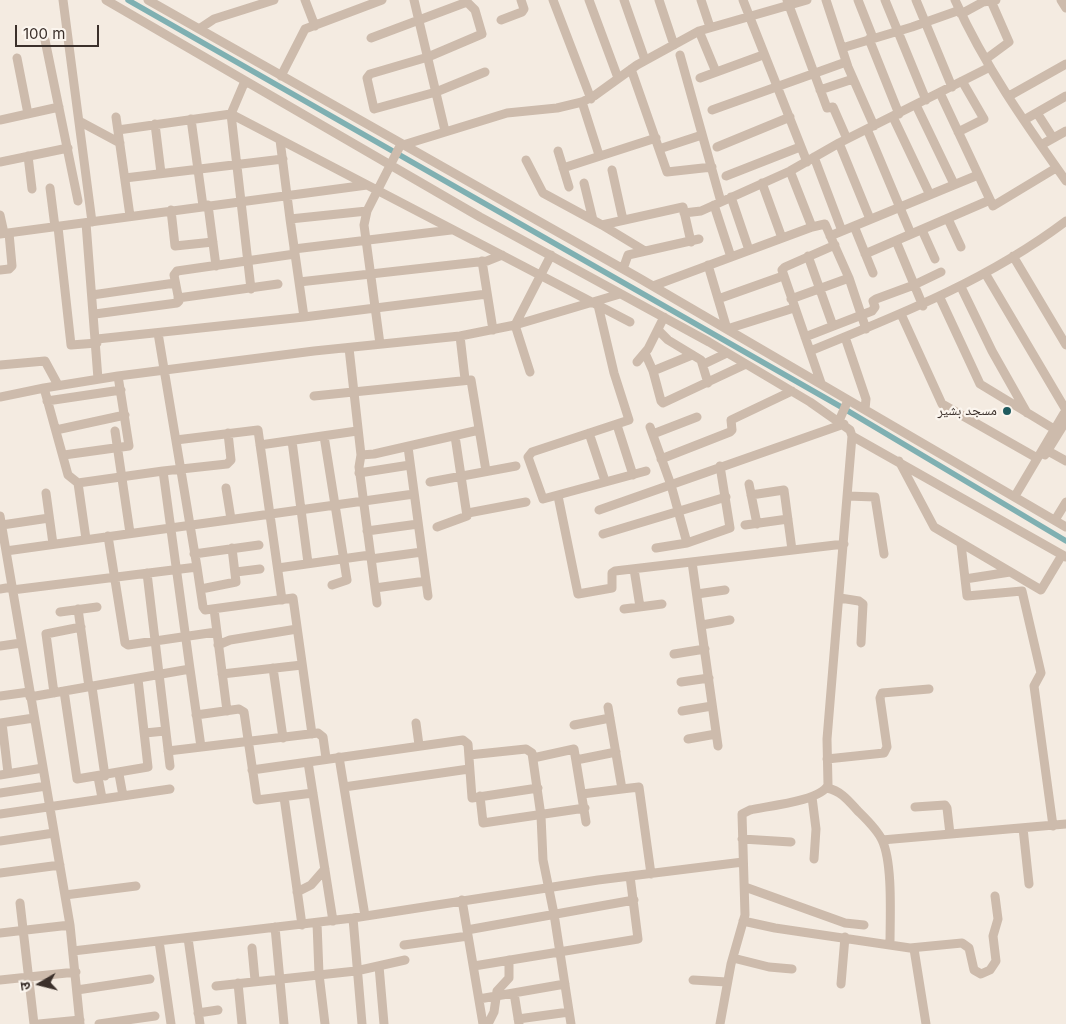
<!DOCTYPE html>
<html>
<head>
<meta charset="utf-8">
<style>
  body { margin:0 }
  #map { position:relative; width:1066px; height:1024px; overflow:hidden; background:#f4ebe1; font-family:Inter,"Noto Sans Devanagari",sans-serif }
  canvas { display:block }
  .north { position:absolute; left:15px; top:959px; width:50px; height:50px; -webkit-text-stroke:4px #fbf5ee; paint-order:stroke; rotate:262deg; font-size:14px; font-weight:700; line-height:20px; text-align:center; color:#3b302b }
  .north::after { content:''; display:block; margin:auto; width:18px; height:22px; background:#3b302b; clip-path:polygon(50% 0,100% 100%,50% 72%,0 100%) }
  .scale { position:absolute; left:15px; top:25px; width:84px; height:22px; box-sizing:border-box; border:2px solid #3b302b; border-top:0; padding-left:6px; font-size:15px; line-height:18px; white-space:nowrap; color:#3b302b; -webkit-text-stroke:4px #fbf5ee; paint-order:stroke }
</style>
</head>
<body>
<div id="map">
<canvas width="1066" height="1024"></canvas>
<div class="north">उ</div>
<div class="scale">100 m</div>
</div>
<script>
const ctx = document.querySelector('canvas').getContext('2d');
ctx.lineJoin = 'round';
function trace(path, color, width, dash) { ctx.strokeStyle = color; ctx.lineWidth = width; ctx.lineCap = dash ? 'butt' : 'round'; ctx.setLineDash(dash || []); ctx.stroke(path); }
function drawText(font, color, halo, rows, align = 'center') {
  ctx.font = font + ' Inter,"Noto Naskh Arabic",sans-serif'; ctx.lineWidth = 4.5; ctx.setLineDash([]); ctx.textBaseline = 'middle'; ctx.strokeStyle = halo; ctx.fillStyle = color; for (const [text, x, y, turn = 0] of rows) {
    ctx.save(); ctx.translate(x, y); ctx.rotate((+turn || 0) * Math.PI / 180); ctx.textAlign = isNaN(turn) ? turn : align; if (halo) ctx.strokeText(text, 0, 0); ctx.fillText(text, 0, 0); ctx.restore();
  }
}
trace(new Path2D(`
  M128,0L843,408L1066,541`), '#7fb0b2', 5.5);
trace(new Path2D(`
  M63,0L92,222
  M106,0L480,217L709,342L810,402L850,430L852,436L827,739L828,785C821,801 767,806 750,810L742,814L745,915L731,964L720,1024
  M148,0L639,278L1066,527
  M305,0L315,26
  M414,0L445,131
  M553,0L591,99
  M589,0L618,78
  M624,0L645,60
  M659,0L674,45
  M701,0L710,27
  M743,0L807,162
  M787,0L827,108L833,107L847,139
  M826,0L848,67L874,126
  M858,0L873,38
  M885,0L926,100
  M916,0L952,87
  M955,0C984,65 1025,123 1066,181
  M1061,0L1066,8
  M961,14L983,2L996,0
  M501,20L522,12L524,9L521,0
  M199,29L214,19L274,0
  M699,31L716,72
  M371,38L467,2L475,10L482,34L428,57L370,74L367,78L374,109L436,92L485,72
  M869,39L899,114
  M45,40L78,201
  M842,48L912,27L960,10
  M680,55L721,202
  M17,58L28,114
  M986,59L1009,42L991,1
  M631,69L667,172L712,167
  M281,76L305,29L382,0
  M700,78L763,55
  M245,81L231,114L630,322
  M820,90L853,79
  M940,93L993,206L1056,168
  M1009,96L1066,64
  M582,102L599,155
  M916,105L954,184
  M712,110L846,62
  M1037,113L1053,138
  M116,117L130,216
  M893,117L930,195
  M191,119L203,206
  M0,120L59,107
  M1024,120L1066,96
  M79,121L120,143
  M155,124L161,173
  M867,129L911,234
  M118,130L231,114L251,289
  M958,132L984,119L962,81
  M280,140L290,219
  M839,143L870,219
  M403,145L507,113L557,108L582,102L594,96L637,65L699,31L807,0
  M1041,145L1066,131
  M717,147L790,117
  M659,149L702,135
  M558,151L569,187
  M28,156L32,189
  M814,157L842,231
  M526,160L543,193L602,225L645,251
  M0,162L68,148
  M563,168L656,138
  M612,170L623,220
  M726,176L800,147
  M125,178L283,159
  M584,183L593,220
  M762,183L782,238
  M50,188L55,227
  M731,197L749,250
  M208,205L216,266
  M714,205L731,257
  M171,210L175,246L213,242
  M684,213L701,211L790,171L839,143L990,67
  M0,215L4,233
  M948,219L961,247
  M86,223L98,379
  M602,225L683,207L691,242
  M854,226L873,273
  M58,227L71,345L97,343
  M812,227L825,224L849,278L866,329
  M922,230L935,259
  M0,234L367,185
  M830,236L978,175
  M896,241L923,306
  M294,249L451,230
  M865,254L990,200
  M808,256L833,326
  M1013,256L1066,345
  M482,261L493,330
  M708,265L727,329L794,308
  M623,269L628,255L699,239
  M0,270L9,269L12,266L9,233
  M985,273L1066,410
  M299,282L487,261L502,255
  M653,286L812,227L790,171
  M961,287L992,351L1027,413
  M92,295L175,283
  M178,298L278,284
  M940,298L980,384L1059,432
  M718,299L783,276
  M791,299L849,278
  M598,305L614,373L629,420L532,452L528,457L543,499L646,471
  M95,314L177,303L179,301L174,275L177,271L295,254
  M901,314L942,404L1037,458
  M304,317L290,219L367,211
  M658,330L668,340L701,360L708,383
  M158,333L197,567
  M460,336L465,379
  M805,337L872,311L875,307L873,301L876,299L914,285L941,272
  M845,337L866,399L865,409
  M97,339L304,317L487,294
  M380,344L364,225L367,211L401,144
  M349,348L361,455L374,454L479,430
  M810,351C899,315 988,280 1066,221
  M645,353L653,371L661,401L663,403L744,365
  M637,362L648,349L664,317
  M704,364L727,353
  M0,365L45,361L58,385
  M653,371L692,355
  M530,372L515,325L551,255
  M821,383L782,270L785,267L835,245
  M44,388L68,475L78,483
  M314,396L471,380L486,471
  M0,397L44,388L118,376L314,351L460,336L515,325L620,294
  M47,401L121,390
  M839,421L848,400
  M617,425L633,475
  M650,427L671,485L687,543
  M56,430L125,415
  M115,431L130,533
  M589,433L605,481
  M653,434L697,417
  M324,436L347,580L332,585
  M852,436L1066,557
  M176,440L258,430L282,600
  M292,441L308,563
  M260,445L357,431
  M408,447L428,596
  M1048,451L1066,461
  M64,455L129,446L118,376
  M361,455L359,467L377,603
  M1045,455L1066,421
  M661,459L730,432L732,430L731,420L792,391
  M899,461L934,527L1041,590L1062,555
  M163,471L190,669
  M359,473L410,465
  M430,482L516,466
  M749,484L757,524
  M226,488L231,519
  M46,493L53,544
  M751,495L784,490L792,550
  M558,496L578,594L612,588V573L615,571L844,544
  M848,496L875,497L884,554
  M1015,496L1066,410
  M599,510L844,424
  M468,513L526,502
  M0,516L70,925L80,1024
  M1055,520L1066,502
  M2,525L49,518
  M745,525L788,519
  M437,527L467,516L455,436
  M367,531L418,524
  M603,534L726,497
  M108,536L125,643L128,645L216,632
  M86,539L78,483L163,471L227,464L231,460L228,433
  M961,544L967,596L1022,591L1041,673L1034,686L1053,826
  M656,548L687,543L730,528L720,466
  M6,551L414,494
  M194,554L259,545
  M371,559L422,552
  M692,562L718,746
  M278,568L370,555
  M634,569L640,607
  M236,572L260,569
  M147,573L170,766
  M965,579L1010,572
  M375,588L426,581
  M0,589L12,587
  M201,589L236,582L232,548
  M12,590L197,567L203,607L205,610L293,598L312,734
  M697,594L725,590
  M840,598L859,601L863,604L861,643
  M78,609L89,687
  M214,609L227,711
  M624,609L662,604
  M60,612L97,607
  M702,625L730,620
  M218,645L230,640L297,629
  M0,646L21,643
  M674,654L705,649
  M273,668L283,738
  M222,674L302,665
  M681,682L709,678
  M92,687L105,776
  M64,691L77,779L148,767L138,679
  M54,693L46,634L81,627
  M0,696L29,692
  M30,697L190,669L201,747
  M682,711L712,706
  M196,715L239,709L244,712L257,800L313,793
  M0,723L34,718
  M2,723L8,773
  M416,723L419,745
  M574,725L610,718
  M145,733L165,731
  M688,739L716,734
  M168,751L318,733L323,737L326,758
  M469,755L526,749L532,753L541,816L543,860L554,914L571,1024
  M339,757L365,916
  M533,758L574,749L586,822
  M827,759L884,753L887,747L880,698L882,693L929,689
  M576,760L616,752
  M308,762L333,921
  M252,770L463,740L468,744L472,798L538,788
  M119,774L123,796
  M0,775L43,768
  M98,777L102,798
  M344,787L469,769
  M827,788C841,791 848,800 857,810C866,819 877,829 882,840C893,863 890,917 890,944
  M622,789L639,787L651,874
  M0,793L46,786
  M582,794L622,789L608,707
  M480,796L483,823L585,808
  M284,797L302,925
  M812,797L816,829L814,859
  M915,807L945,805L947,808L950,834
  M0,814L170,789
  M1023,828L1029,884
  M742,839L791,842
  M882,840L1066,824
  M0,841L54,833
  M0,873L60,865
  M745,887L845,923L864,925
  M297,892L311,885L325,869
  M65,895L136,886
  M462,900L483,1024
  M20,903L34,1024
  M353,918L362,1024
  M743,921L775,928L910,948L962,943L969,948L974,970L981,974L990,970L996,961L993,936L998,919L995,896
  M317,923L319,974L325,1024
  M275,927L284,1024
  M467,930L634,900
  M0,933L70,925
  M188,938L200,1024
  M159,941L171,1024
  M404,945L468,936
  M252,948L255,980
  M914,949L926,1024
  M73,951L353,918L598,880L743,862
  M733,958L769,967L792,969
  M379,966L384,1024
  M474,966L638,939L630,876
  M0,980L76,972
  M693,980L727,982
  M238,983L242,1024
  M841,984L845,937
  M216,986L356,971L405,960
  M77,990L150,979
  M514,993L519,1024
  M479,999L565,984
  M198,1013L218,1010
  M518,1019L569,1012
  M39,1024L80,1020
  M99,1024L155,1016
  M488,1024L494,1012L497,991L509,978V960`), '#cdbbac', 9);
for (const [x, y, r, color] of [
  [1007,411,5,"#1f5a5e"]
]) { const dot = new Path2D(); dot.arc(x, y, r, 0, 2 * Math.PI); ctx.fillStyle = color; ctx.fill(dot); trace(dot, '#fbf5ee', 2); }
drawText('14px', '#3b302b', '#fbf5ee', [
  ["مسجد بشیر",997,411]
], 'right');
</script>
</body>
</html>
